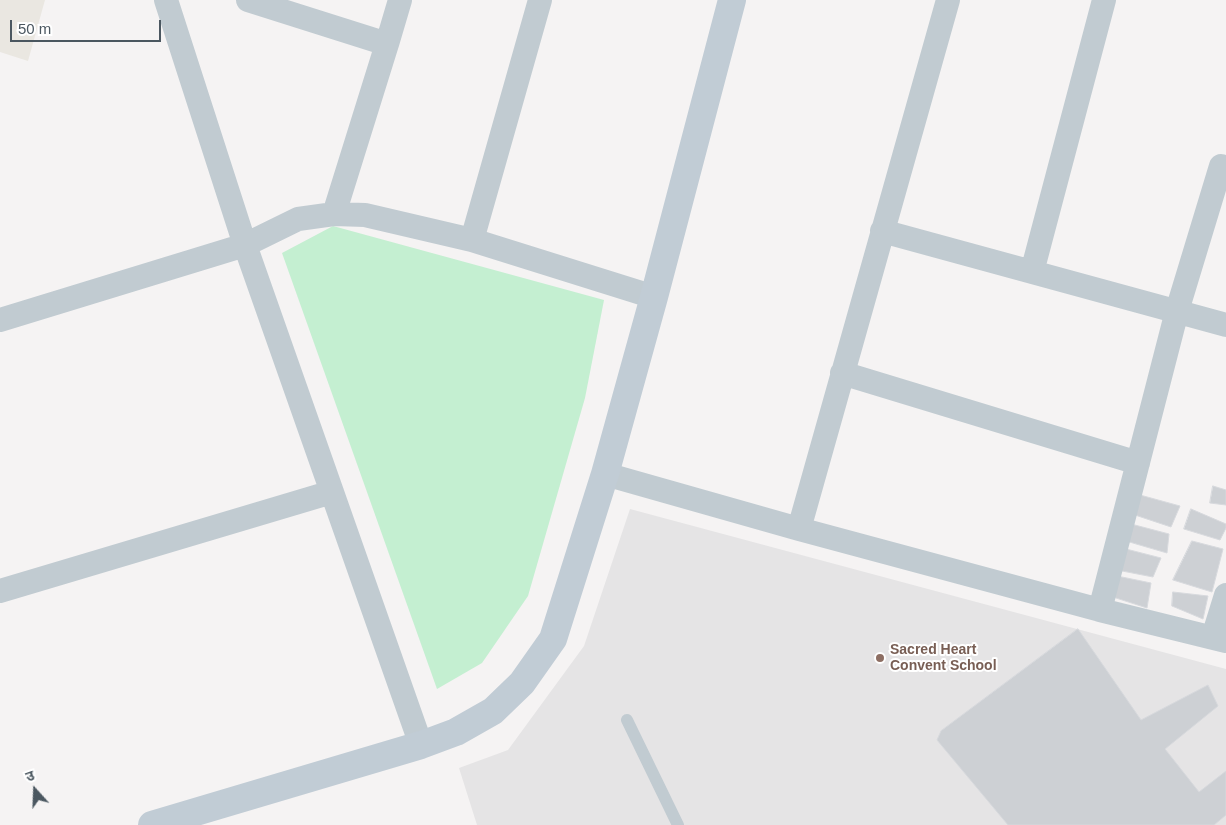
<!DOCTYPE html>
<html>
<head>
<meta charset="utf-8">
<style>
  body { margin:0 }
  #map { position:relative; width:1226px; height:825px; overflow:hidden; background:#f5f3f3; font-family:Arial,"Noto Sans Devanagari",sans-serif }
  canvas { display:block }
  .north { position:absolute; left:10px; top:765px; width:50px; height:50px; -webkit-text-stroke:4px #fff; paint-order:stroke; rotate:340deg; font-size:14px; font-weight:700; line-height:20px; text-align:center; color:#4b5760 }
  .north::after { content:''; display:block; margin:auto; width:18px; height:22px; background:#4b5760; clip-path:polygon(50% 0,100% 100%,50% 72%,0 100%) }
  .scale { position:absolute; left:10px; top:20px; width:151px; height:22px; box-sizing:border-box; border:2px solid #4b5760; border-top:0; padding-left:6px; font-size:15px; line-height:18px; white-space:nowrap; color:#4b5760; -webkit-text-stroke:4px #fff; paint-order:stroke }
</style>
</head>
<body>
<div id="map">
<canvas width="1226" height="825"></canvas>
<div class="north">उ</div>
<div class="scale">50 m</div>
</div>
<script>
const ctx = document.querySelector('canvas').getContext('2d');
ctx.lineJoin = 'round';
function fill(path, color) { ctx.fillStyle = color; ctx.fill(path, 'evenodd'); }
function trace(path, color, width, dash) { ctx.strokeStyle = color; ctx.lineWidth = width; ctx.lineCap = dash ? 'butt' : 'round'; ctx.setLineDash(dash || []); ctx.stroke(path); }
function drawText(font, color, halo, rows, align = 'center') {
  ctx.font = font + ' Arial,sans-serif'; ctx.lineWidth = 4; ctx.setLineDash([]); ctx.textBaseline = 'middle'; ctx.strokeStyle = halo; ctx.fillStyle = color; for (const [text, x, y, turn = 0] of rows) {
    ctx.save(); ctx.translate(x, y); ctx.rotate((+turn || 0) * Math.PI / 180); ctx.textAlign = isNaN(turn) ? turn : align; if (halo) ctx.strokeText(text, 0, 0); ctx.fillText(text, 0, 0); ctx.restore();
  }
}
fill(new Path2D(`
  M0,0H45L28,61L0,52Z`), '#eae7e1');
fill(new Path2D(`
  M630,509L1226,669V825H477L459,768L508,750L584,646Z`), '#e5e4e5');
fill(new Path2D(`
  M333,226L604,300L585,398L528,596L482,663L437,689L282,253Z`), '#c4efd1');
const building = new Path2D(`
  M1213,486L1226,490V505L1210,503Z
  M1140,495L1180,506L1171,527L1135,515Z
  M1191,509L1226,524V528L1220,540L1184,529Z
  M1131,524L1169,534L1167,553L1126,541Z
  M1192,541L1223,549L1212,592L1173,580Z
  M1126,549L1161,558L1153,577L1117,570Z
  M1117,576L1151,583L1147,608L1113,597Z
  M1173,592L1208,596L1203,619L1172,606Z
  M1078,629L1141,720L1208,685L1218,706L1165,749L1199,792L1226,771V815L1214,825H1008L937,740L941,731Z`);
fill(building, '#cdd0d4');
trace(building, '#d7d9dd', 1);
trace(new Path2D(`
  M627,720L678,825`), '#c1cbd1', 12);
trace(new Path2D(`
  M166,0L245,245L421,745
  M248,0L387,44L400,0
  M334,214L387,44
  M882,231L1226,325
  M472,240L540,0
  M1032,272L1104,0
  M0,320L245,245L298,219L334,214L365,215L472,240L654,297
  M842,373L1138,463
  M605,474L799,529L1100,610L1177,311L1221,166
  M799,529L948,0
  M0,591L332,492
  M1100,610L1226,641
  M1213,637L1226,595`), '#c1cbd1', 24);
trace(new Path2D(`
  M152,825L421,745L456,732L493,711L522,683L553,639L605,474L654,297L732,0`), '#c1ccd5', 28);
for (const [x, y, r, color] of [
  [880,658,5,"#8d6e63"]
]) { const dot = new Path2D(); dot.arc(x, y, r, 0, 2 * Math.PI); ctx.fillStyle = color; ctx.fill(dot); trace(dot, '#fff', 2); }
drawText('bold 14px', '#785e54', '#fff', [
  ["Sacred Heart",890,650],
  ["Convent School",890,666]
], 'left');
</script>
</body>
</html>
